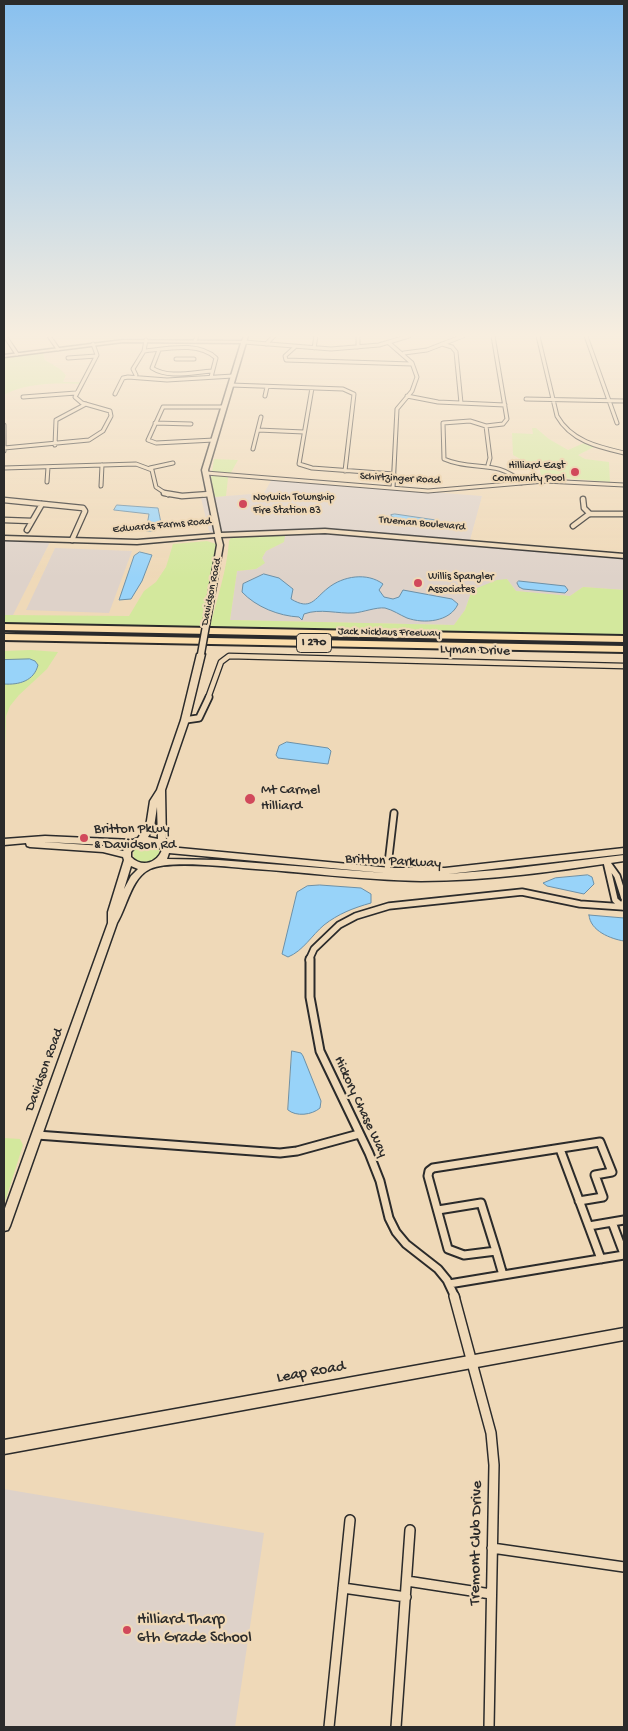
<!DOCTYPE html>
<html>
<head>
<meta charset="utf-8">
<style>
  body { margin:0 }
  #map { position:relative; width:628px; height:1731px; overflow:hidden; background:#efd9b8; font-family:"Gochi Hand",sans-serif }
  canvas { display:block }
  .frame { position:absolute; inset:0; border:5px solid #2b2b2b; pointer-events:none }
</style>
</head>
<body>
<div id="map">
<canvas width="628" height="1731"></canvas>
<div class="frame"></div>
</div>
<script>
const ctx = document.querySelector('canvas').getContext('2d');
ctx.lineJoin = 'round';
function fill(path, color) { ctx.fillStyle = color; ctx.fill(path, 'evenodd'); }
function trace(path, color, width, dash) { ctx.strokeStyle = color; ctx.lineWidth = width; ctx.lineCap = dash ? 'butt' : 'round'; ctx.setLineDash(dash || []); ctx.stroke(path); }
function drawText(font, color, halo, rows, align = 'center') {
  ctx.font = font + ' "Gochi Hand",sans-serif'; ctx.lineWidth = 4.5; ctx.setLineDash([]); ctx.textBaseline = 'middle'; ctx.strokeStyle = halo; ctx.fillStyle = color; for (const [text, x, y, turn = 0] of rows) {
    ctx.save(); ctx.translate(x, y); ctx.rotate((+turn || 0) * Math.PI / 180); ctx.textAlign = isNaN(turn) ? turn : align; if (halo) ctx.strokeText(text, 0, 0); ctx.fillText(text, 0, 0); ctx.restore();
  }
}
fill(new Path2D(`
  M272,479L482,496L470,540L624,554V590L583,587L570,596L516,591L507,579L472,590L465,610L454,625L230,620L237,571L256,569L264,563L262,558L266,551L284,542L279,535L231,538L209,531L201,498L264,493Z
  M4,539L51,540L13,615H4Z
  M55,548L132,551L109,613L26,610Z
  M4,1489L264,1533L235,1727H4Z`), '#ded2c9');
fill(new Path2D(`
  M43,352L45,360L60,369L66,375L63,382H80L79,384C56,383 25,383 4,395V357Z
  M532,428H536L549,439L568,450L584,443L594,447L578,455L585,459L609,462L610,482L541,476L540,470L513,455L512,433L533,434Z
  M214,459L238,460L228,478L226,496L215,497L211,478Z
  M279,535L285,536L284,542L266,551L262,558L265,563L256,569L237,571L230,620L454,625L465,610L472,590L497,580L507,579L516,591L570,596L583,587L624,590V635L210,627C217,598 227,570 229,541L231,538Z
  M207,541L216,544V551L202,628L4,624V615L129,616L144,591L156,582L166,567L173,544Z
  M31,650L58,652L47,669L19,695L10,706L6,716L5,749L4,651Z
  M144,844L153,845L159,849V855C152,864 142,865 134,859L133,850Z
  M4,1138L20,1139L23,1145L4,1205Z`), '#d3e89d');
const water = new Path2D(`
  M117,505L158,508L161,523L155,531H146L149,514L114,510Z
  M395,514L436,520L437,523L427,525L392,517L391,515Z
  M140,552L152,555L142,581L131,599L119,600L134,556Z
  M264,574L279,578L293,589L291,599C311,611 314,599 328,588C343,576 367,572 383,584L379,590L384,597L393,599L399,597L403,590L452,599L458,604C450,622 424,624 407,618C400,615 393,610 385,608C376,607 364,612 354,613C338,614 320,608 304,614L302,620L299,617C279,616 256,607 242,592L243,584Z
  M519,581L565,586L568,590L565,593L523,589L519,587L517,583Z
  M30,659L35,661L38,665C34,681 19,685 4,684V660Z
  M287,742L328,748L331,751L328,764L278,758L276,755L279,746Z
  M588,875L592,877L594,884L584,894L547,886L543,883L555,878Z
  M320,885L361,888L371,894V903C353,908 338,914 324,925C312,935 303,951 288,957L282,954L297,892L307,886Z
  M589,915L624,918V941C611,939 590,931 589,915Z
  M292,1051L301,1053L303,1056L321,1101L320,1108C312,1115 296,1117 288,1110Z`);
fill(water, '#98d3f9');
trace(water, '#6c90a7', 1);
const streetFar4 = new Path2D(`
  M5,336L17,354
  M49,336L58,349
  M358,336V347
  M538,336L557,416C571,441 598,447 624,453
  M586,336L617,423
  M195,341L197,336
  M244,342L331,349L379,345L409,336
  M389,343L412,363L417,377L412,391L397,409L393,488
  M266,344L274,336
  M442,344L452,347L456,352L461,403
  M295,347L285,356L286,360L412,364
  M314,348L316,336
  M159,350L152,368C169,379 193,372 212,371
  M144,351C166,349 198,341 216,358L211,377
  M404,353L427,350L463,336
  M68,358L96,356
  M176,359H194
  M136,375L133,369L144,351L146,340
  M231,385L343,389L354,394L345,471
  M312,388L299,464L312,468L394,474
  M115,394L123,378L128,377L167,380L233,376
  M265,396L267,387
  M407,396L438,402L505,405
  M23,397L76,393
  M526,399L624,401
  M155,423L191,424
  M4,425V451
  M486,426L470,421L443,423L444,459C473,472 497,458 522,483
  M486,426L503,424L507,419L493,336
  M486,426L490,458L488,465
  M258,430L304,432
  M214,440L156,443L148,440L163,407H224
  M55,445L56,420L86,404
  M4,448L89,440L103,431L111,416L110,411L82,403L75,397L97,355L93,344
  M253,449L261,417
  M4,468L136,464L152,470L156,487L168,495
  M150,468L173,463
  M206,473L428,491L545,481L624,485
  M47,482L48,467
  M101,486L102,465
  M204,495L210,494`);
const streetFar3 = new Path2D(`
  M164,493L182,496L210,494
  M583,499L584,508L590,514
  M4,500L83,508L85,511L72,540
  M4,520L32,521
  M573,526L589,514H624
  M27,530L42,504
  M208,698L221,662L229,656L624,666`);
const streetFar2 = new Path2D(`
  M185,720L199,718L209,697
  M606,861L615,900L623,907L624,902
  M607,862L617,876L624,898
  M387,873L394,813
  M309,960L314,949L339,925L356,916L389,906L522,892L580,904L624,907`);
const streetFar1 = new Path2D(`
  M310,959V997L320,1051L369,1153L380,1181L389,1218L396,1232L406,1244L438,1269L447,1280L455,1297
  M37,1135L280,1153L297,1151L359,1134
  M560,1149L601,1259
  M438,1210L481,1203L496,1251
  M612,1222L624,1254
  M589,1226L624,1220
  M503,1275L496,1251L464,1255L448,1249L428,1176L429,1171L433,1168L600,1142L612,1172L595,1175L603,1197L579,1201
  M449,1284L624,1255`);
const street = new Path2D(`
  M454,1296L491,1433L494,1465L489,1727
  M492,1548L624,1567
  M407,1581L491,1594
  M343,1588L406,1597
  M329,1727L350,1520
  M396,1727L410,1530`);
const secondary = new Path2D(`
  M244,336H248L208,470L221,533L325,529L624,554V558L325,533L221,537L223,545L210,620L207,622L204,620L217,545L215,537L137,544L4,540V536L137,540L215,534L202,470L241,343L123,342L4,357V355L123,340L242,341Z
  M201,652L205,654L189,720L165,790L166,844L169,847L391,868H445L624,848V854L448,874L509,869L624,855V861C557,871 489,881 421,881C361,880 303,872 243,868C222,866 168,860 150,869C131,878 127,907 117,923L10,1226L8,1230L4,1231V1211L108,923V912L124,860L123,857L103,852L30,847L27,846L26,843L4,845V839L45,836L133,840L138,838L146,827L150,801L157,790L181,720L197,654ZM157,807L158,839L148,837L154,827ZM44,842H45L127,846L123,851L103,846ZM142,843C151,842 156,843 162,850C157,863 142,868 131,857V852L137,845ZM169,853L385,873L218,860L167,859ZM131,866L138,869L131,876L124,889Z
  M624,1328V1340L4,1454V1440Z`);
const highway = new Path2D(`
  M4,624L624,636V642L4,630Z
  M4,634L624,646V652L4,640Z`);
trace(streetFar4, '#2b2b2b', 5);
trace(streetFar3, '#2b2b2b', 7);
trace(streetFar2, '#2b2b2b', 9);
trace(streetFar1, '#2b2b2b', 11);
trace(street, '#2b2b2b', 12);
trace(secondary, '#2b2b2b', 3);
trace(highway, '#2b2b2b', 4);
trace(streetFar4, '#efd9b8', 3);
trace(streetFar3, '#efd9b8', 4.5);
trace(streetFar2, '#efd9b8', 5.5);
trace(streetFar1, '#efd9b8', 7);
trace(street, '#efd9b8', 9);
fill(secondary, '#efd9b8');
fill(highway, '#fbddab');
const secondaryBridge = new Path2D(`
  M201,654L207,620`);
trace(secondaryBridge, '#2b2b2b', 9, []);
trace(secondaryBridge, '#efd9b8', 6);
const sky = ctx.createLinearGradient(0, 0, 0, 578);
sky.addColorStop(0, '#88c0ef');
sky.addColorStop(0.58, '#f8eedf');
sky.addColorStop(1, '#f8eedf00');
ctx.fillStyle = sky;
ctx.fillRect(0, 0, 628, 578);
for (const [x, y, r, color] of [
  [575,472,5,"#d1495b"],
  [243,504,5,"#d1495b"],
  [418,583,5,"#d1495b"],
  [250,799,6,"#d1495b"],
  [84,838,5,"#d1495b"],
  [127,1630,5,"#d1495b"]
]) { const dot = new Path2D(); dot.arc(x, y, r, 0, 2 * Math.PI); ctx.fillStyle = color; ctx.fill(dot); trace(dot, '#efd9b8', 2); }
drawText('11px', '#2b2b2b', '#efd9b8', [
  ["Hilliard East",565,466,"right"],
  ["Community Pool",565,479,"right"],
  ["Norwich Township",253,498],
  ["Fire Station 83",253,511],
  ["Willis Spangler",428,577],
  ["Associates",428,590]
], 'left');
drawText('11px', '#2b2b2b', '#efd9b8', [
  ["Schirtzinger Road",400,479,3],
  ["Trueman Boulevard",422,524,5],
  ["Edwards Farms Road",162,526,-5],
  ["Davidson Road",212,592,-79],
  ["Jack Nicklaus Freeway",389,633,1]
]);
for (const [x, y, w] of [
  [314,643,35]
]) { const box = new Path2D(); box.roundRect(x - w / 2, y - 9.5, w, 19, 4); ctx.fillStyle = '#efd9b8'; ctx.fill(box); trace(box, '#2b2b2b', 1); }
drawText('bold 12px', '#2b2b2b', null, [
  ["I 270",314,643]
]);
drawText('14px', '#2b2b2b', '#efd9b8', [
  ["Lyman Drive",475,651,2],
  ["Britton Parkway",393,862,3],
  ["Davidson Road",45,1070,-70],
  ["Hickory Chase Way",360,1107,65]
]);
drawText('14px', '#2b2b2b', '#efd9b8', [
  ["Mt Carmel",261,791],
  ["Hilliard",261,807],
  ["Britton Pkwy",94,830],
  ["& Davidson Rd",94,846]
], 'left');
drawText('16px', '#2b2b2b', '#efd9b8', [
  ["Leap Road",311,1373,-10],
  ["Tremont Club Drive",477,1543,-89]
]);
drawText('16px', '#2b2b2b', '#efd9b8', [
  ["Hilliard Tharp",137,1621],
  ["6th Grade School",137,1639]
], 'left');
</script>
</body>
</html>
